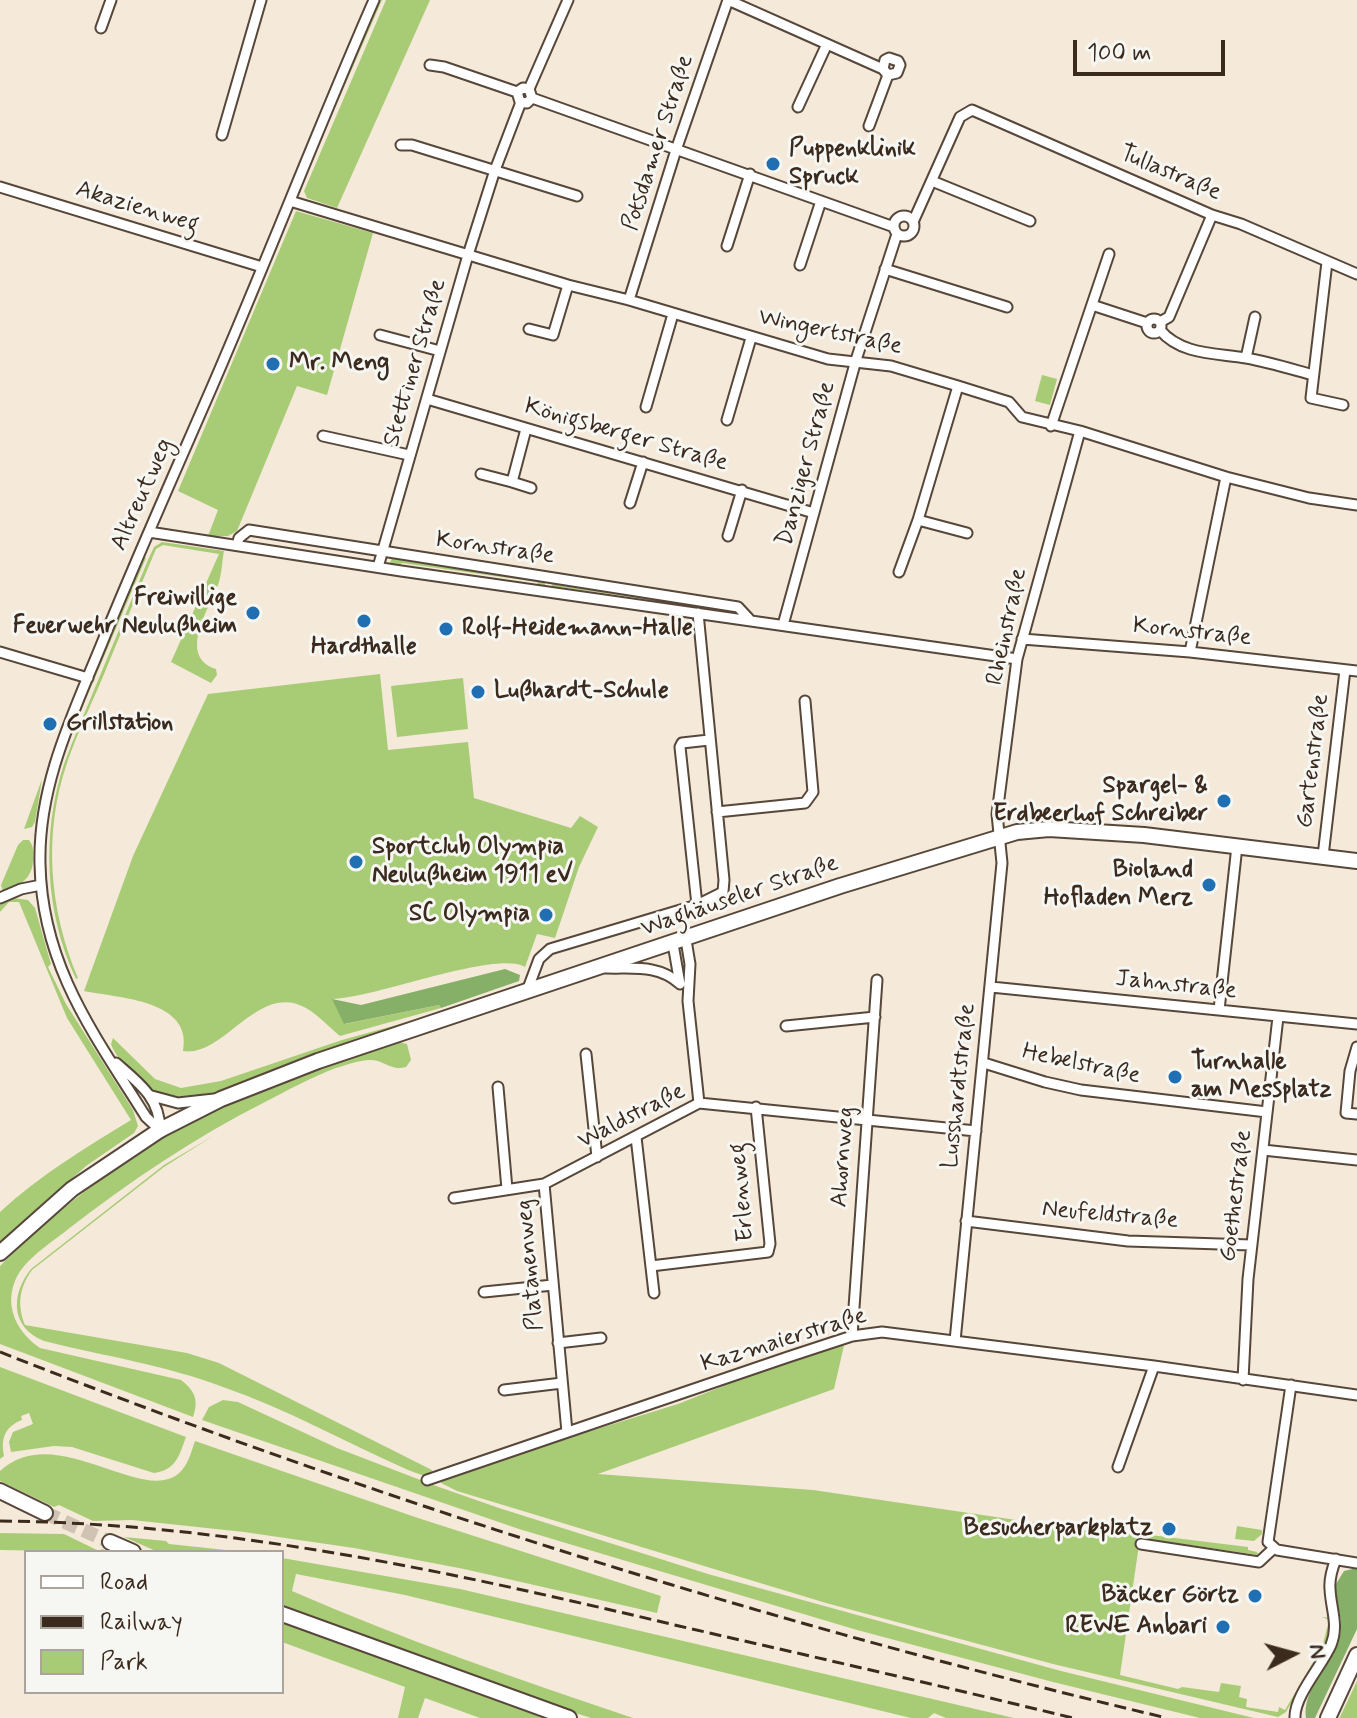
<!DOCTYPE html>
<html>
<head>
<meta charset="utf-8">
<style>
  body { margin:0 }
  #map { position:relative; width:1357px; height:1718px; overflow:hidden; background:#f5e9d9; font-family:Mynerve,sans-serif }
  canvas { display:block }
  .legend { position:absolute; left:24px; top:1550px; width:260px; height:144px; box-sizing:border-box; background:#f6f6f2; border:2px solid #aba49d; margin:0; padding:10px 14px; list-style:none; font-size:24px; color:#3b2a1e }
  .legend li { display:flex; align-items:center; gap:16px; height:40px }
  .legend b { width:40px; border:2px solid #aba49d }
  .north { position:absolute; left:1253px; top:1614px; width:80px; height:80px; -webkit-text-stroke:6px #f6f6f2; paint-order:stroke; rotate:84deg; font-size:22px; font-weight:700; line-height:32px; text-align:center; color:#3b2a1e }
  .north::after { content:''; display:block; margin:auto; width:28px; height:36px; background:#3b2a1e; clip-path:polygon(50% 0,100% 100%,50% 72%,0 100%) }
  .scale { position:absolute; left:1073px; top:40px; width:152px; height:36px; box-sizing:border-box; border:4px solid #3b2a1e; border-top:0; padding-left:10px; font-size:24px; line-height:28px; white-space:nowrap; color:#3b2a1e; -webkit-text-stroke:6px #f6f6f2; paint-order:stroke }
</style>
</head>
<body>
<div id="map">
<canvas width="1357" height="1718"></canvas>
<ul class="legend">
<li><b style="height:10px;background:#fff"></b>Road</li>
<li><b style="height:10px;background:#3b2a1e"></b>Railway</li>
<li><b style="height:22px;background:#a8cc76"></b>Park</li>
</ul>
<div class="north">N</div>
<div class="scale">100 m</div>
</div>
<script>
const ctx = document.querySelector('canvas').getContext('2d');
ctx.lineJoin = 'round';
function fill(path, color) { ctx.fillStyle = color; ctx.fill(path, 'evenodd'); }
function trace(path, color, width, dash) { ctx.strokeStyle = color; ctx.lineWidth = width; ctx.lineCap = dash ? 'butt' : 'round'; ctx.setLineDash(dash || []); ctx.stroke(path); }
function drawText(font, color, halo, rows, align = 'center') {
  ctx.font = font + ' Mynerve,sans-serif'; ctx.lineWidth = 6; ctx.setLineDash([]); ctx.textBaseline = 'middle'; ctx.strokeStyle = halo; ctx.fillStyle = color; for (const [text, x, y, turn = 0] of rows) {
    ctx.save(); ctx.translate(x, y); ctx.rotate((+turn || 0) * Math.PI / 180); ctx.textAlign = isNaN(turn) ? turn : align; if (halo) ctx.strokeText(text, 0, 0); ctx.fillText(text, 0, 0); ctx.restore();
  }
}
fill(new Path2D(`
  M379,0H382L298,193L315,147Z
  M386,0H430L337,208L307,198L304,191Z
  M296,211L373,233L327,395L297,386L237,531L228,536H208L218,510L178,491Z
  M1042,375L1057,379L1050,405L1035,401Z
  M162,542L224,551C222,561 222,572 219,582C211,606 176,656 216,669L217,675L211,683L171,662L219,554L163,545L156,549C138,592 120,635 102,679C90,707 77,734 67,763C43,833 49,910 78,978L76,979C45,913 41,834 64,764C73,739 84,715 94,690C112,647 130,603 148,560L154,547Z
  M144,557L146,558L60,760Z
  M395,557L546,580L544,588L539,587L537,582L402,563L398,567L390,563L392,558Z
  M553,581L731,609L735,615L720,613L717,609L560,587L551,589Z
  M380,674L388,750L468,742L474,798L571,828L580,816L598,827L579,867L555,938L537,934L525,967C496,950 375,998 333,999L345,1024L439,1005L441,1008L340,1036C329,1027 318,1015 306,1008C258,981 224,1058 183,1051C193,1000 119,998 84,991L133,856L208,694Z
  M463,678L468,729L397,737L391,686Z
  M42,779L35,822L32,827L24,829Z
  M23,840H29C34,847 33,851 33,859C33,879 20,885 3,892L1,885L18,845Z
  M13,898L28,900L35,908L51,964L48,967L66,1004L133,1110L138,1126L134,1133L86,1166L0,1243V1212C40,1175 85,1148 131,1120L67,1018L19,902H9L0,912V905Z
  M407,1022L409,1026C363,1042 316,1058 269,1074C243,1084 202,1101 174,1099C154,1097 117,1063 111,1044L113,1038L155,1079L181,1088L221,1081L342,1040Z
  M395,1041L407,1044L411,1060L406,1067C391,1071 385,1061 372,1060C362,1059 346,1065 336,1068C312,1077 288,1090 265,1102C194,1138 130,1181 67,1230C50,1244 24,1259 15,1281C4,1308 18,1333 40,1348L181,1380C195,1391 199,1400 193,1417L0,1344V1266C80,1186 177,1119 285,1080C321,1066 359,1056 395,1041Z
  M213,1136L164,1167L32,1270C19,1288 17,1305 25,1325L187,1353L219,1363L432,1470L431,1475L427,1477L408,1470C347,1443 287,1409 223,1387C165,1365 104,1356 44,1341C11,1328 10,1295 31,1269L164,1165Z
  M845,1341L834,1389L598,1474L813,1490L1091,1531L1094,1524L1118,1531L1248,1547V1550L1257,1552L1258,1555L1140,1538L1120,1675L1178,1689L1182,1687L1219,1692L1221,1683L1241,1686L1239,1697L1247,1699L1246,1707L1278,1712L1279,1707L1285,1710L1322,1647L1319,1644H1323L1329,1620L1322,1617L1331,1618L1327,1639L1286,1712L1278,1717L1053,1664L826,1603L457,1491L441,1483V1477L678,1404L771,1367Z
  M0,1367L186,1437C179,1456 176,1470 154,1473L72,1447L54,1446L11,1452L9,1442L13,1432L33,1424L29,1413L21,1416L22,1420C4,1427 1,1439 4,1456L0,1459Z
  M223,1400L238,1402L337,1448L436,1486L499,1508L708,1574L1061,1671L1254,1718H1200L1053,1682L857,1630L519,1529L202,1420L209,1407Z
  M195,1441L418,1518L661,1596L657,1613L464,1569L354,1548L244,1532L132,1520L93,1521L59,1505L54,1507L0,1481V1471C55,1420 140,1504 178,1474C188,1466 191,1452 195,1441Z
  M1237,1526L1262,1530V1534L1254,1541L1235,1539Z
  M0,1533L64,1534L99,1551L102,1549L110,1552L0,1550Z
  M124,1537L166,1541L169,1544L245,1552H158Z
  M282,1558L460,1589L1014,1718H946L934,1713L928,1718H911L405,1595L296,1574L292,1591C405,1640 516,1679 633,1718H591L526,1697L282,1607Z
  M282,1620L466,1689L551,1718H480L425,1698L418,1718H398L405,1687L282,1642Z
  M1357,1681V1718H1339L1340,1717Z`), '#a8cc76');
fill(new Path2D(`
  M505,969L520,975L519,981L441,1008L439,1005L344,1024L332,999L361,1005Z
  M1357,1568V1629L1315,1718H1306C1302,1690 1330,1665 1339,1639C1346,1618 1333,1603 1336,1584L1344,1571Z`), '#86b067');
trace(new Path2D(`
  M45,1513L110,1542`), '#d0c3b4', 14, [14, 7]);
const street = new Path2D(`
  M728,0L883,69L888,75L897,73L900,65L898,61L889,58L885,60L883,69
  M101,28L111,0
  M430,65L444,67L517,92
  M529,89L523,88L517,92L520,102L527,103L532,98L529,89L568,0
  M532,98L894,227
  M798,107L827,44
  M869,126L888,75
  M222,135L261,0
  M401,145H412L577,196
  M932,181L1030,221
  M0,187L262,267
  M290,201L568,285L629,300L828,359L891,366L958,386L1009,402L1022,417L1080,431L1226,477L1309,498L1357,505
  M894 226a10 10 0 1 1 20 0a10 10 0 1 1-20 0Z
  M913,222L960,117L972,110L1212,215L1241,224L1357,274
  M727,246L750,174
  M1327,262L1311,398L1343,405
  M800,265L821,201
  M885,269L1007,307
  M629,300L676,150L728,0
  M1092,305L1147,323
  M1147 326a7 7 0 1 1 14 0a7 7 0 1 1-14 0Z
  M1160,322L1169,317L1212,215
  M529,329L553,335L568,285
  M1160,330C1181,355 1216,353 1246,358C1269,362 1291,369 1313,375
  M380,335L440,351
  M1246,358L1255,317
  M427,399L814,513
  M646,407L673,314
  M727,420L751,338
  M1051,426L1109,254
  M526,429L512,482L531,488
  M323,436L409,455
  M481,474L512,482
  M630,503L643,462
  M918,520L967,533
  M149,532L401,571L1017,659
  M728,536L742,490
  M237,545L239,538L249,530L738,607L751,621
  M378,567L468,255L495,170L521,102
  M899,572L918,520L958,386
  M783,625L856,360L897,234
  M1022,639L1190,652L1357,671
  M0,652L88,678
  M1190,652L1226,477
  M717,812L805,803L813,792L805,701
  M1323,856L1345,670
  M0,898L21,889L41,885
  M697,905L680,747L682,743L709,740
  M686,940L690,964L688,1001L699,1103
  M673,944L680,984
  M606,968C633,969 657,964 679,983
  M991,987L1357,1024
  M527,991L539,959L550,949L697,905L723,892L724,880L698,613
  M1219,1010L1237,846
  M786,1026L875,1017
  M1357,1047L1350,1071L1346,1113L1357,1114
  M586,1054L597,1157
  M116,1063C139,1083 160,1098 160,1130
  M984,1063L1045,1082L1081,1090L1267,1112
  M498,1087L507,1189
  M152,1096L178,1103L214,1099
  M160,1130L146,1117C94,1034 42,966 40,864C38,785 73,714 102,643C137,557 175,472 212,387C268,258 318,128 374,0
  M636,1137L654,1293
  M1263,1150L1357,1160
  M544,1184L567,1432
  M454,1198L544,1184L699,1103L976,1131
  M966,1221L1128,1241L1251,1245
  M651,1266L768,1252L770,1244L756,1107
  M484,1292L553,1285
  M852,1336L877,980
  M955,1341L1002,863L997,814L1017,659L1080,431
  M558,1343L601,1338
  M1243,1380L1248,1279L1278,1017
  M1291,1385L1268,1542L1277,1550L1357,1563
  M504,1390L562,1383
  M1118,1467L1154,1366
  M427,1480L788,1357L852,1336L882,1332L1154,1366L1357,1395
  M1141,1544L1259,1562L1273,1549
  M1295,1718C1294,1696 1322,1666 1331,1645C1339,1625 1331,1610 1330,1589C1329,1578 1332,1569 1336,1559`);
const secondary = new Path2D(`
  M160,1130L221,1099L318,1061L840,886L1017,832L1049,829L1144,835L1357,861
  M1328,1718L1357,1655`);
const primary = new Path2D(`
  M0,1253L72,1189L160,1130
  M0,1491L45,1513
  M110,1542L133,1552
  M282,1614L569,1718`);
trace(street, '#57473a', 13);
trace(secondary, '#57473a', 18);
trace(primary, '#57473a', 18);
trace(street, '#fff', 9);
trace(secondary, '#fff', 14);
trace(primary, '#fff', 14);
trace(new Path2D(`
  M0,1352C379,1501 770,1624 1167,1718
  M0,1521C231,1523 456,1573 679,1626C810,1656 942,1686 1073,1718`), '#3b2a1e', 3, [12, 6]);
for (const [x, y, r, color] of [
  [773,164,8,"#1f6fb2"],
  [273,364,8,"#1f6fb2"],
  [253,613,8,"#1f6fb2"],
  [364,621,8,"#1f6fb2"],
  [446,629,8,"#1f6fb2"],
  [478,692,8,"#1f6fb2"],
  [50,724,8,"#1f6fb2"],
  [1224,801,8,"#1f6fb2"],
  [356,862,8,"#1f6fb2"],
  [1209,885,8,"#1f6fb2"],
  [546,915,8,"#1f6fb2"],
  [1175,1077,8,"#1f6fb2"],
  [1169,1529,8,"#1f6fb2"],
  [1255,1596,8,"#1f6fb2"],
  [1223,1627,8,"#1f6fb2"]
]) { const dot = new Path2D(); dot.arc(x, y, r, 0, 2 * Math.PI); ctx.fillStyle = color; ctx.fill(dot); trace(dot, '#f6f6f2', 3); }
drawText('24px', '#3b2a1e', '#f6f6f2', [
  ["Potsdamer Straße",659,143,-72],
  ["Tullastraße",1170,174,23],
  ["Akazienweg",137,208,17],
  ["Wingertstraße",830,333,12],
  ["Stettiner Straße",416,363,-74],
  ["Königsberger Straße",626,436,16],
  ["Danziger Straße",807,464,-75],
  ["Altreutweg",143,495,-66],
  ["Kornstraße",495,549,8],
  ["Rheinstraße",1008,627,-78],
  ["Kornstraße",1192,633,6],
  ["Gartenstraße",1314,761,-83],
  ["Waghäuseler Straße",740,897,-19],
  ["Jahnstraße",1176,986,6],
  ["Hebelstraße",1081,1065,12],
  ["Lusshardtstraße",960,1086,-84],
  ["Waldstraße",632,1117,-27],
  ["Ahornweg",844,1157,-86],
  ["Erlenweg",743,1192,-95],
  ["Goethestraße",1237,1196,-83],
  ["Neufeldstraße",1110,1216,5],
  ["Platanenweg",531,1265,-95],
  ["Kazmaierstraße",784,1341,-17]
]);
drawText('bold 24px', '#3b2a1e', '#f6f6f2', [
  ["Puppenklinik",789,150],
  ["Spruck",789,178],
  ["Mr. Meng",289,364],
  ["Freiwillige",237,599,"right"],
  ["Feuerwehr Neulußheim",237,627,"right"],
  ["Rolf-Heidemann-Halle",462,629],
  ["Hardthalle",364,648,"center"],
  ["Lußhardt-Schule",494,692],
  ["Grillstation",66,724],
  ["Spargel- &",1208,787,"right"],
  ["Erdbeerhof Schreiber",1208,815,"right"],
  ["Sportclub Olympia",372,848],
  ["Neulußheim 1911 eV",372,876],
  ["Bioland",1193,871,"right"],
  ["Hofladen Merz",1193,899,"right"],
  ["SC Olympia",530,915,"right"],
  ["Turnhalle",1191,1063],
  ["am Messplatz",1191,1091],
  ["Besucherparkplatz",1153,1529,"right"],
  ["Bäcker Görtz",1239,1596,"right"],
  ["REWE Anbari",1207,1627,"right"]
], 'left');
</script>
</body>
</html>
